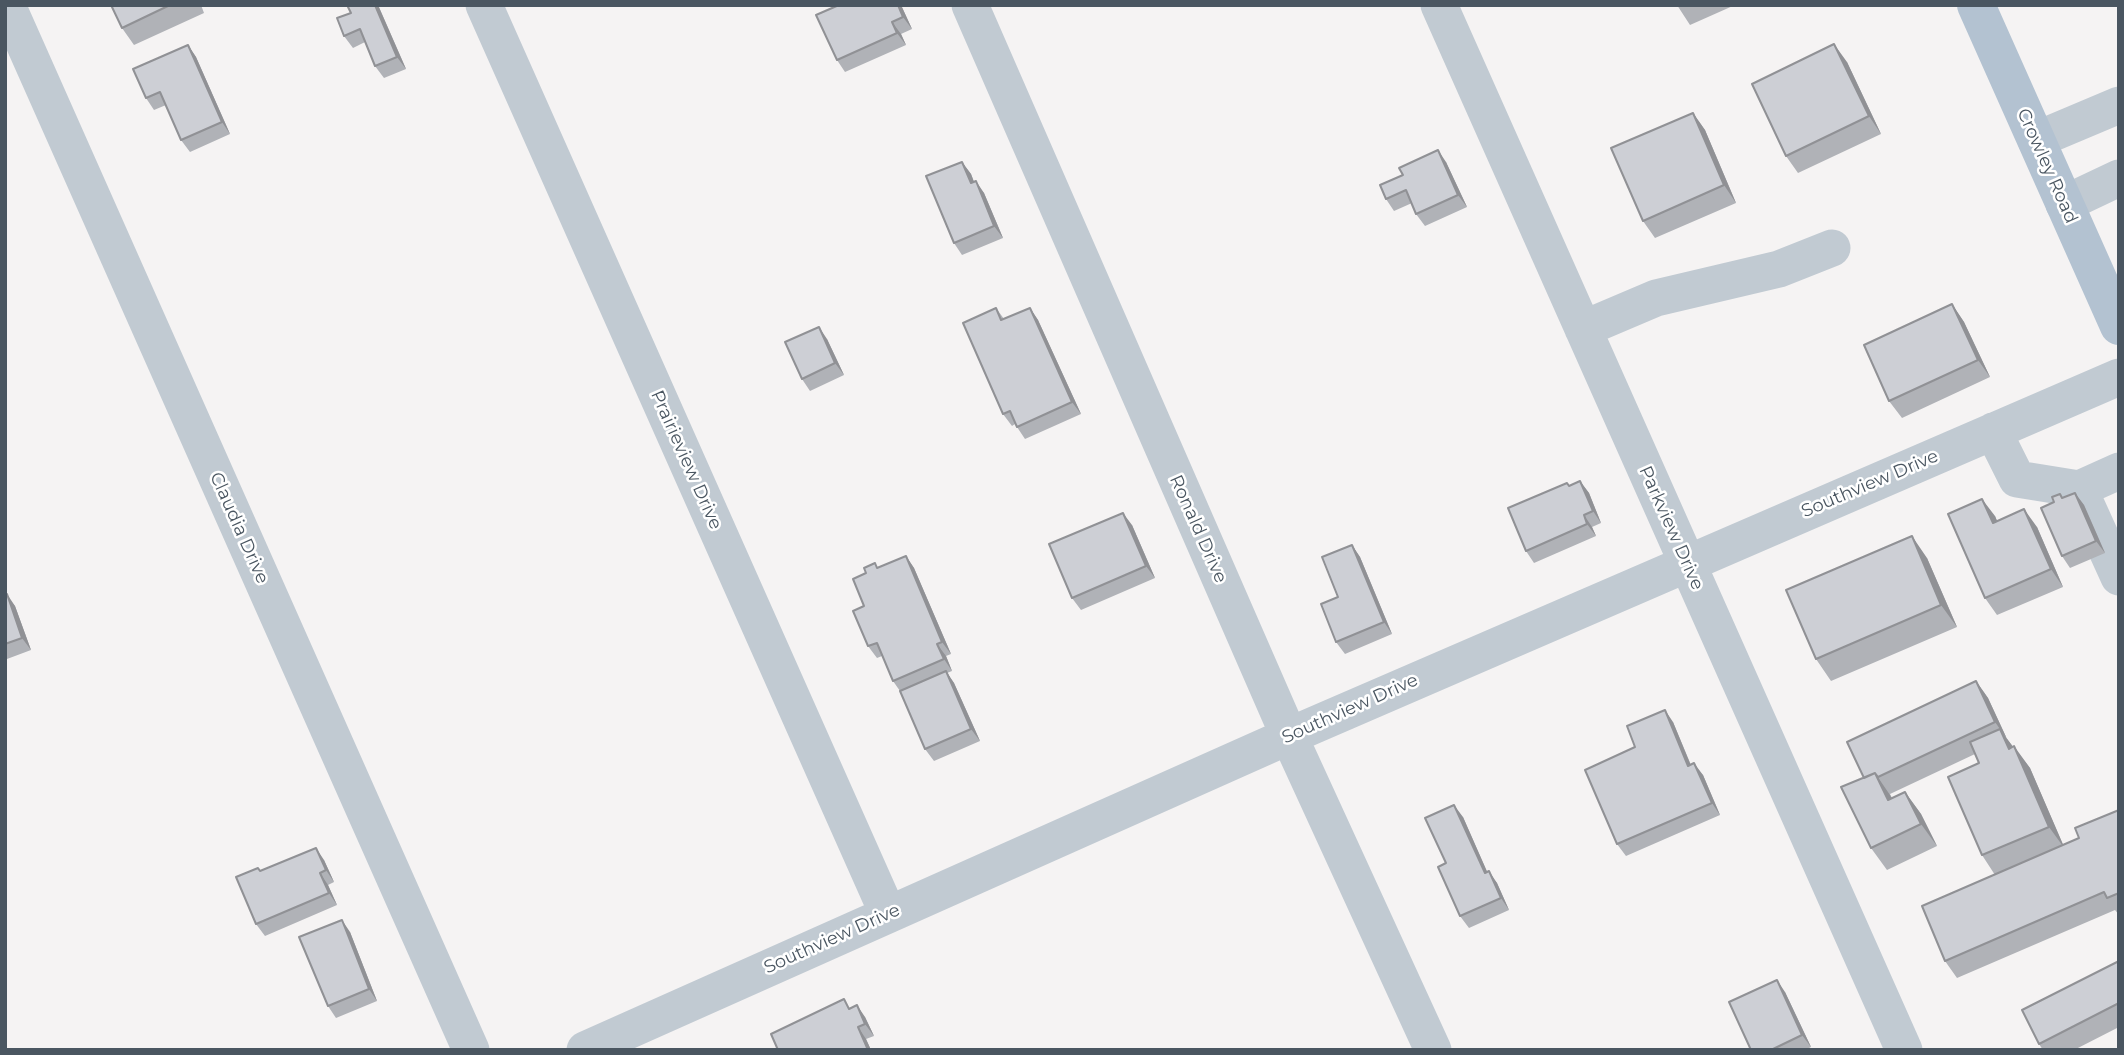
<!DOCTYPE html>
<html>
<head>
<meta charset="utf-8">
<style>
  body { margin:0 }
  #map { position:relative; width:2124px; height:1055px; overflow:hidden; background:#f5f3f3; font-family:Montserrat,sans-serif }
  canvas { display:block }
  .frame { position:absolute; inset:0; border:7px solid #4a5661; pointer-events:none }
</style>
</head>
<body>
<div id="map">
<canvas width="2124" height="1055"></canvas>
<div class="frame"></div>
</div>
<script>
const ctx = document.querySelector('canvas').getContext('2d');
ctx.lineJoin = 'round';
function trace(path, color, width, dash) { ctx.strokeStyle = color; ctx.lineWidth = width; ctx.lineCap = dash ? 'butt' : 'round'; ctx.setLineDash(dash || []); ctx.stroke(path); }
function fill(path, color) { ctx.fillStyle = color; ctx.fill(path, 'evenodd'); }
function drawText(font, color, halo, rows, align = 'center') {
  ctx.font = font + ' Montserrat,sans-serif'; ctx.lineWidth = 5; ctx.setLineDash([]); ctx.textBaseline = 'middle'; ctx.strokeStyle = halo; ctx.fillStyle = color; for (const [text, x, y, turn = 0] of rows) {
    ctx.save(); ctx.translate(x, y); ctx.rotate((+turn || 0) * Math.PI / 180); ctx.textAlign = isNaN(turn) ? turn : align; if (halo) ctx.strokeText(text, 0, 0); ctx.fillText(text, 0, 0); ctx.restore();
  }
}
trace(new Path2D(`
  M7,5L471,1050
  M484,5L888,914
  M970,5L1289,736L1433,1050
  M1439,5L1904,1050
  M2036,140L2119,105
  M2064,204L2119,178
  M1583,329L1656,298L1779,269L1832,248
  M1993,431L2017,479L2079,489
  M2119,471L2079,489L2119,577
  M585,1050L1289,736L2119,377`), '#c1cad2', 37);
trace(new Path2D(`
  M1976,5L2119,326`), '#b3c2d1', 38);
fill(new Path2D(`
  M111,5H201L204,13L134,45L122,28Z
  M378,5L406,69L384,78L375,66L365,42L353,48L344,36L351,13Z
  M839,5H901L912,29L901,34L906,45L845,72L837,60Z
  M1677,5H1735L1690,25Z
  M188,45L196,57L230,134L190,152L181,140L166,105L154,110L146,98Z
  M1847,62L1881,134L1798,173L1786,156Z
  M1693,113L1705,130L1736,203L1655,238L1643,221Z
  M962,162L971,174L974,182L984,193L1003,238L962,255L954,243Z
  M1446,162L1467,207L1425,226L1416,214L1412,203L1394,211L1386,199Z
  M1952,304L1964,322L1990,377L1902,418L1889,401Z
  M996,308L1004,319L1030,308L1038,320L1081,414L1025,439L1015,424L1012,426L1003,414Z
  M827,339L844,375L810,391L802,379Z
  M1580,481L1589,493L1601,523L1592,527L1596,536L1534,563L1526,551L1569,486Z
  M2075,493L2084,505L2105,553L2070,568L2062,556L2054,502L2060,494L2063,498Z
  M1995,516L1997,521L2037,527L2063,587L1997,615L1985,598Z
  M1132,525L1155,578L1081,610L1072,598Z
  M1352,545L1360,557L1392,634L1345,654L1336,642L1338,597Z
  M906,556L914,568L951,654L946,656L952,671L947,673L954,683L980,741L934,761L925,749L900,691L893,681L882,656L877,658L868,646L864,606L866,573L875,563L878,568Z
  M1927,558L1957,627L1831,681L1816,659Z
  M5,595L15,606L31,650L7,659L5,656Z
  M1976,681L1988,698L2007,739L2030,768L2063,845L2079,838L2119,810V915L2115,910L1957,978L1945,961L1995,875L1982,855L1979,763L1975,754L1890,794L1892,798L1905,792L1921,814L1937,846L1887,870L1871,848L1864,778Z
  M1673,722L1691,765L1703,775L1720,815L1626,856L1617,844L1635,747Z
  M1463,817L1487,872L1497,883L1509,910L1469,928L1460,916L1446,863Z
  M324,860L334,882L328,885L337,905L265,936L256,924L258,868L261,871Z
  M350,932L377,1001L336,1018L328,1006Z
  M2119,961V1027L2074,1050H2043L2039,1044Z
  M1785,992L1811,1047L1805,1050H1751Z
  M850,1008L865,1017L874,1036L866,1039L871,1050H778Z`), '#b0b2b7');
fill(new Path2D(`
  M375,5H378L406,69L397,57Z
  M898,5H901L912,29L903,17Z
  M892,22L901,34L906,45L897,33Z
  M1834,44L1847,62L1881,134L1869,116Z
  M188,45L196,57L230,134L222,122Z
  M1693,113L1705,130L1736,203L1724,185Z
  M1438,150L1446,162L1467,207L1458,195Z
  M962,162L971,174L979,195L971,183Z
  M976,181L984,193L1003,238L994,226Z
  M1952,304L1964,322L1990,377L1978,360Z
  M1030,308L1038,320L1081,414L1072,402Z
  M819,327L827,339L844,375L835,363Z
  M1580,481L1589,493L1601,523L1593,511Z
  M2075,493L2084,505L2105,553L2096,541Z
  M1982,499L1995,516L2005,540L1993,523Z
  M2024,509L2037,527L2063,587L2051,569Z
  M1123,513L1132,525L1155,578L1146,566Z
  M1584,515L1592,527L1596,536L1587,524Z
  M1912,536L1927,558L1957,627L1941,605Z
  M1352,545L1360,557L1392,634L1384,622Z
  M906,556L914,568L951,654L942,642Z
  M7,594L15,606L31,650L22,638Z
  M937,644L946,656L952,671L944,659Z
  M946,671L954,683L980,741L971,729Z
  M1976,681L1988,698L2007,739L1995,722Z
  M1665,710L1673,722L1696,778L1688,766Z
  M2000,729L2016,751L2009,749Z
  M2014,746L2030,768L2065,849L2049,827Z
  M1694,763L1703,775L1720,815L1712,803Z
  M1875,773L1890,795L1903,822L1888,800Z
  M1905,792L1921,814L1937,846L1921,824Z
  M1454,805L1463,817L1493,885L1485,873Z
  M316,848L324,860L334,882L326,870Z
  M1489,871L1497,883L1509,910L1501,898Z
  M320,873L328,885L337,905L329,893Z
  M342,920L350,932L377,1001L369,989Z
  M1777,980L1785,992L1811,1047L1802,1035Z
  M857,1005L865,1017L874,1036L865,1024Z
  M858,1027L866,1039L871,1050H868Z`), '#909195');
const building = new Path2D(`
  M111,5H170L122,28Z
  M347,5H375L397,57L375,66L360,29L344,36L337,18L351,13Z
  M839,5H898L903,17L892,22L897,33L837,60L816,15Z
  M1834,44L1869,116L1786,156L1752,84Z
  M188,45L222,122L181,140L160,92L146,98L133,69Z
  M1693,113L1724,185L1643,221L1611,148Z
  M1438,150L1458,195L1416,214L1406,190L1386,199L1380,185L1403,175L1399,168Z
  M962,162L971,183L976,181L994,226L954,243L926,176Z
  M1952,304L1978,360L1889,401L1864,345Z
  M996,308L1001,320L1030,308L1072,402L1017,427L1010,411L1003,414L963,323Z
  M819,327L835,363L802,379L785,342Z
  M1580,481L1593,511L1584,515L1587,524L1526,551L1508,508L1567,483L1569,486Z
  M2075,493L2096,541L2062,556L2041,508L2054,502L2052,497L2060,494L2062,498Z
  M1982,499L1993,523L2024,509L2051,569L1985,598L1948,514Z
  M1123,513L1146,566L1072,598L1049,544Z
  M1912,536L1941,605L1816,659L1786,590Z
  M1352,545L1384,622L1336,642L1321,604L1338,597L1322,557Z
  M906,556L942,642L937,644L944,659L893,681L877,643L868,646L853,611L864,606L853,579L866,573L864,568L875,563L877,568Z
  M7,594L22,638L5,644V595Z
  M946,671L971,729L925,749L900,691Z
  M1976,681L1995,722L1878,777L1875,773L1864,778L1847,742Z
  M1665,710L1688,766L1694,763L1712,803L1617,844L1585,770L1635,747L1627,726Z
  M2000,729L2009,749L2014,746L2049,827L1982,855L1948,777L1979,763L1970,742Z
  M1875,773L1888,800L1905,792L1921,824L1871,848L1841,787Z
  M1454,805L1485,873L1489,871L1501,898L1460,916L1438,867L1446,863L1425,818Z
  M2119,810V893L2107,898L2104,892L1945,961L1922,906L2079,838L2075,828Z
  M316,848L326,870L320,873L329,893L256,924L236,877L258,868L260,871Z
  M342,920L369,989L328,1006L299,937Z
  M2119,961V1003L2039,1044L2022,1010Z
  M1777,980L1802,1035L1771,1050H1751L1729,1002Z
  M844,999L849,1009L857,1005L865,1024L858,1027L868,1050H778L771,1034Z`);
fill(building, '#cdcfd5');
trace(building, '#909195', 2);
drawText('18px', '#4a5661', '#fff', [
  ["Crowley Road",2047,166,66],
  ["Prairieview Drive",686,460,66],
  ["Southview Drive",1870,484,-23],
  ["Claudia Drive",239,528,66],
  ["Parkview Drive",1671,528,66],
  ["Ronald Drive",1198,529,66],
  ["Southview Drive",1350,709,-24],
  ["Southview Drive",832,939,-24]
]);
</script>
</body>
</html>
